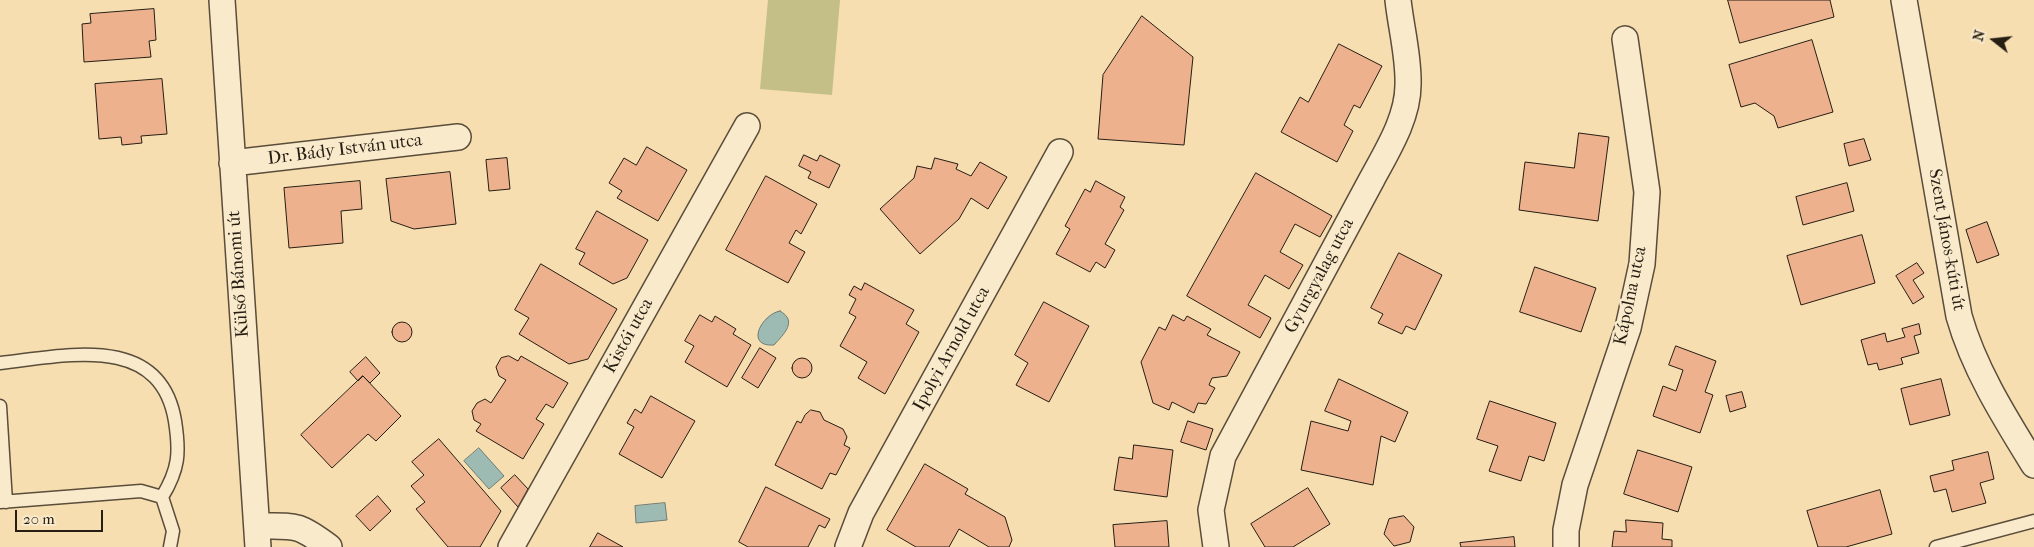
<!DOCTYPE html>
<html>
<head>
<meta charset="utf-8">
<style>
  body { margin:0 }
  #map { position:relative; width:2034px; height:547px; overflow:hidden; background:#f6deb1; font-family:"IM FELL French Canon",serif }
  canvas { display:block }
  .north { position:absolute; left:1969px; top:15px; width:50px; height:50px; -webkit-text-stroke:4px #f9eacc; paint-order:stroke; rotate:286deg; font-size:14px; font-weight:700; line-height:20px; text-align:center; color:#261d13 }
  .north::after { content:''; display:block; margin:auto; width:18px; height:22px; background:#261d13; clip-path:polygon(50% 0,100% 100%,50% 72%,0 100%) }
  .scale { position:absolute; left:15px; top:510px; width:88px; height:22px; box-sizing:border-box; border:2px solid #261d13; border-top:0; padding-left:6px; font-size:15px; line-height:18px; white-space:nowrap; color:#261d13; -webkit-text-stroke:4px #f9eacc; paint-order:stroke }
</style>
</head>
<body>
<div id="map">
<canvas width="2034" height="547"></canvas>
<div class="north">N</div>
<div class="scale">20 m</div>
</div>
<script>
const ctx = document.querySelector('canvas').getContext('2d');
ctx.lineJoin = 'round';
function fill(path, color) { ctx.fillStyle = color; ctx.fill(path, 'evenodd'); }
function trace(path, color, width, dash) { ctx.strokeStyle = color; ctx.lineWidth = width; ctx.lineCap = dash ? 'butt' : 'round'; ctx.setLineDash(dash || []); ctx.stroke(path); }
function drawText(font, color, halo, rows, align = 'center') {
  ctx.font = font + ' "IM FELL French Canon",serif'; ctx.lineWidth = 5; ctx.setLineDash([]); ctx.textBaseline = 'middle'; ctx.strokeStyle = halo; ctx.fillStyle = color; for (const [text, x, y, turn = 0] of rows) {
    ctx.save(); ctx.translate(x, y); ctx.rotate((+turn || 0) * Math.PI / 180); ctx.textAlign = isNaN(turn) ? turn : align; if (halo) ctx.strokeText(text, 0, 0); ctx.fillText(text, 0, 0); ctx.restore();
  }
}
fill(new Path2D(`
  M768,0H840L832,95L760,89Z`), '#c3bf87');
const water = new Path2D(`
  M780,311C798,321 784,334 774,345C744,347 762,314 780,311Z
  M479,448L504,476L489,489L464,461Z
  M665,503L667,520L636,523L635,506Z`);
fill(water, '#9ebbb3');
trace(water, '#6e7c73', 1);
const building = new Path2D(`
  M1728,0H1830L1834,17L1740,43Z
  M154,9L156,40L149,41L151,57L84,62L82,24L91,23L90,14Z
  M1142,16L1193,57L1184,145L1098,139L1103,75Z
  M1812,40L1833,112L1778,128L1774,116L1755,103L1741,107L1729,65Z
  M1339,44L1382,66L1360,108L1354,105L1344,125L1353,131L1337,162L1281,132L1300,97L1308,102Z
  M162,79L167,134L141,136L142,143L122,145L121,137L99,139L95,84Z
  M1579,133L1609,137L1598,221L1519,210L1525,162L1574,168Z
  M1864,139L1871,160L1849,166L1844,144Z
  M647,147L687,170L658,221L617,198L622,191L609,183L624,158L636,165Z
  M804,155L817,161L820,155L840,165L829,188L808,178L811,172L799,166Z
  M507,158L510,189L489,191L486,160Z
  M935,158L958,164L956,169L971,176L980,162L1007,177L988,209L971,198L959,219L920,254L880,209L914,178L917,166L931,169Z
  M450,172L456,224L414,229L391,221L386,179Z
  M1256,173L1332,216L1320,237L1295,224L1280,252L1303,265L1289,289L1265,275L1248,305L1271,318L1260,338L1187,296Z
  M766,176L817,204L801,234L796,230L789,243L805,252L788,283L726,250Z
  M360,181L362,209L341,211L343,243L289,248L284,188Z
  M1096,181L1125,197L1120,207L1124,210L1105,244L1115,250L1105,268L1096,262L1090,272L1056,254L1070,229L1065,226L1085,189L1090,192Z
  M1847,183L1854,211L1803,225L1796,197Z
  M597,211L648,240L627,278L613,284L579,264L585,253L576,249Z
  M1987,222L1999,255L1977,263L1966,230Z
  M1862,235L1875,283L1801,305L1787,256Z
  M1399,253L1442,275L1415,330L1406,326L1402,334L1378,323L1383,314L1371,308Z
  M1917,263L1924,273L1913,280L1924,297L1913,304L1896,276Z
  M541,264L617,309L588,359L569,364L519,334L529,318L515,310Z
  M1535,267L1596,288L1581,332L1520,312Z
  M865,283L914,310L906,324L919,332L885,394L858,378L867,362L840,346L856,317L849,313L856,299L849,295L854,286L861,290Z
  M1044,302L1089,326L1049,402L1016,385L1028,363L1015,355Z
  M700,315L712,322L715,316L736,329L733,334L751,345L727,387L685,362L694,346L685,341Z
  M1173,315L1184,321L1187,316L1211,329L1207,335L1240,352L1227,376L1212,378L1209,385L1215,388L1206,404L1198,403L1194,413L1172,402L1169,410L1153,403L1141,362L1159,327L1165,330Z
  M392 332a10 10 0 1 1 20 0a10 10 0 1 1-20 0Z
  M1919,324L1921,334L1914,336L1919,353L1901,358L1903,364L1879,370L1877,363L1868,365L1861,340L1885,333L1887,342L1905,337L1902,329Z
  M1676,346L1716,361L1705,392L1713,395L1700,433L1653,416L1663,386L1676,391L1683,370L1669,365Z
  M760,348L776,358L758,388L742,378Z
  M509,356L518,361L521,356L568,383L553,408L546,404L536,419L544,424L523,459L476,431L481,424L474,420L472,411L477,403L485,399L491,403L506,380L499,376L496,367L501,358Z
  M366,357L380,373L370,383L363,376L358,381L350,372Z
  M792 368a10 10 0 1 1 20 0a10 10 0 1 1-20 0Z
  M363,376L401,416L376,441L368,434L332,468L301,435Z
  M1339,379L1408,412L1395,442L1381,436L1373,485L1301,470L1311,421L1348,431L1351,421L1325,411Z
  M1941,379L1950,415L1910,425L1901,389Z
  M1742,392L1746,407L1730,412L1726,396Z
  M651,396L695,421L662,478L619,454L634,427L627,423L635,409L641,413Z
  M1490,401L1556,423L1544,461L1529,456L1521,481L1489,471L1498,446L1477,439Z
  M811,410L820,412L824,420L843,429L847,437L844,445L850,448L836,475L830,473L822,489L775,465L797,421L801,423L805,415Z
  M1188,421L1213,429L1206,450L1181,442Z
  M439,439L501,511L480,547H448L416,509L425,502L411,486L424,475L412,462Z
  M1134,445L1173,450L1167,497L1114,490L1119,457L1132,459Z
  M1638,450L1692,467L1678,512L1624,494Z
  M1988,452L1994,479L1980,483L1986,503L1952,512L1946,489L1934,492L1930,476L1954,470L1952,461Z
  M925,464L968,489L965,494L1005,517L1012,540L1009,547H989L959,529L949,547H916L887,530Z
  M515,475L528,489L518,507L501,488Z
  M766,487L830,519L825,528L819,525L808,547H748L739,542Z
  M1308,488L1330,524L1293,547H1265L1251,524Z
  M1880,490L1892,534L1846,547H1818L1807,511Z
  M378,496L391,511L370,531L356,516Z
  M1404,516L1414,527L1410,542L1394,546L1384,534L1389,519Z
  M1626,520L1663,523L1662,539L1672,540V547H1612L1614,531L1626,532Z
  M1167,521L1169,547H1115L1113,525Z
  M598,533L623,547H590Z
  M1514,537L1515,547H1461L1460,543Z`);
fill(building, '#edb18d');
trace(building, '#261d13', 1);
const service = new Path2D(`
  M0,363C65,356 160,332 175,421C180,453 179,469 162,497
  M0,406L6,502
  M0,502L141,491L162,497L173,531L170,547
  M1936,547L2034,521`);
const minor = new Path2D(`
  M222,0L258,547
  M1904,0L1959,316C1974,369 2005,418 2034,465
  M232,163L458,137
  M257,526C296,526 297,523 329,547
  M511,547L747,126
  M848,547L861,513L1060,152
  M1216,547L1211,510L1223,456L1372,179C1387,151 1408,118 1408,85C1409,57 1401,28 1398,0
  M1566,547V530L1575,485L1628,328L1642,264L1647,192L1625,39`);
trace(service, '#5a4d3a', 15);
trace(minor, '#5a4d3a', 28);
trace(service, '#f9eacc', 12);
trace(minor, '#f9eacc', 25);
drawText('18px', '#261d13', '#f9eacc', [
  ["Dr. Bády István utca",345,150,-7],
  ["Szent János-kúti út",1946,240,80],
  ["Külső Bánomi út",239,274,-94],
  ["Gyurgyalag utca",1320,276,-62],
  ["Kápolna utca",1631,296,-78],
  ["Kistói utca",629,336,-61],
  ["Ipolyi Arnold utca",952,349,-61]
]);
</script>
</body>
</html>
